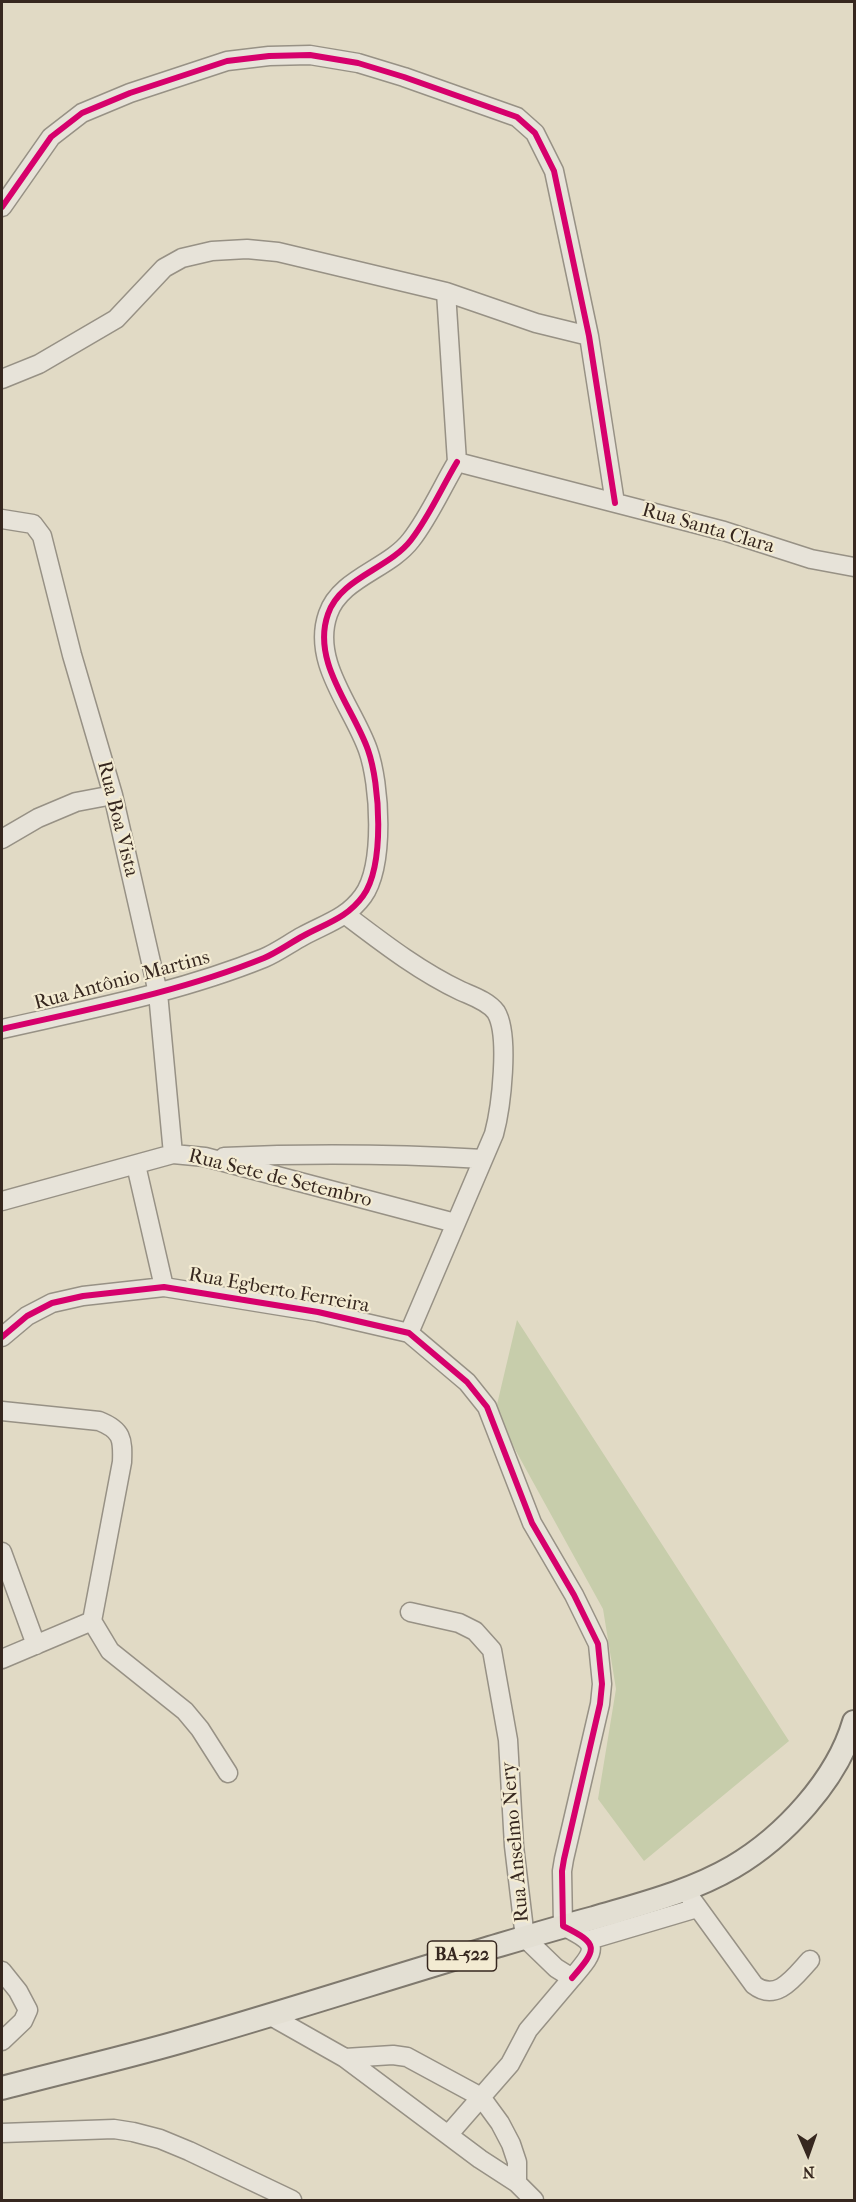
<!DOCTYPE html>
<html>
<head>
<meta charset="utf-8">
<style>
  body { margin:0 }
  #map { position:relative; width:856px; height:2202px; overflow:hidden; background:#e1dac5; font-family:"IM FELL French Canon",serif }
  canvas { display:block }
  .frame { position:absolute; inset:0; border:3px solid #36271f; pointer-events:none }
  .north { position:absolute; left:778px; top:2124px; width:60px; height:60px; -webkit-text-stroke:4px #f3ebd2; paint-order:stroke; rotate:178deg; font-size:16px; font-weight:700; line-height:24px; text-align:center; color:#36271f }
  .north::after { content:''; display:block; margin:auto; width:21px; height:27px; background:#36271f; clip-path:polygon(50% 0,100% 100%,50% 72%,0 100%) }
</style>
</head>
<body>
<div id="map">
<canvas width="856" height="2202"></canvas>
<div class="frame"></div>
<div class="north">N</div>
</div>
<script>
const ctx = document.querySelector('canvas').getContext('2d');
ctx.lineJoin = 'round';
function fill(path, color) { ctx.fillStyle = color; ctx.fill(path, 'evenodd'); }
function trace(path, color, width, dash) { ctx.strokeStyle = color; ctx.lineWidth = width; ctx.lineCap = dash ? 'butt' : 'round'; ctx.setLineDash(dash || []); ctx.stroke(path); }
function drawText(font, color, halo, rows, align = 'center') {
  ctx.font = font + ' "IM FELL French Canon",serif'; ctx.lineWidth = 4.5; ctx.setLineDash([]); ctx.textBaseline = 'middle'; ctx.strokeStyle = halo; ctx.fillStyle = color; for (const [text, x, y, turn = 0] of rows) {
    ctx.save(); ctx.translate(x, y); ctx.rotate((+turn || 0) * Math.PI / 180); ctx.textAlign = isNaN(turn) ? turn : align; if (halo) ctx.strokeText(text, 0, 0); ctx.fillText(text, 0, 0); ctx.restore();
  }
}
fill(new Path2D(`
  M517,1320L789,1741L644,1861L598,1799L616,1689L603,1609L495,1413Z`), '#c7cdab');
const minor = new Path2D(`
  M2,207L51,137L82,113L130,93L227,61L269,56L310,55L358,63L404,77L517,117L535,133L554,171L589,336L615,503
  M446,292L457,462
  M2,379L39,364L116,319L164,268L182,258L212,251L247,249L278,252L446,292L536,323L589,336
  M457,462L724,531L811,559L854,567
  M2,519L33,524L42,536L72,655L113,795L158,993L173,1154
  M2,839L38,818L76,802L113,795
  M346,915C383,943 419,971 461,991C472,996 488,1001 496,1012C510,1035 501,1108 494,1134L409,1333
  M2,1029C90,1009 180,992 264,958C278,952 290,943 303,936C327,923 347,918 363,896C385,865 380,784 368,750C353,707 311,662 328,614C340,578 389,569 411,540C429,517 442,487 457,462
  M224,1157C310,1153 397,1154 483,1159
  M136,1165L164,1287
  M2,1201L173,1154L205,1157L455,1223
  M2,1337L27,1316L52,1303L83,1296L164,1287L318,1312L409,1333L467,1382L487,1407L532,1523L574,1595L598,1644L602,1684L600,1704L564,1859L562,1871L563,1926C599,1944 598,1948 572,1978
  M2,1411L99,1421C122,1430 123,1439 122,1462L92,1621
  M2,1552L36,1645
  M410,1612L459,1623L475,1631L492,1650L508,1740L514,1846L525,1938L556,1968L572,1978L528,2030L510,2064L448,2135
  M92,1621L110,1651L185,1711L200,1729L228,1773
  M2,1659L92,1621
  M685,1890L754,1985C777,2003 795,1976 810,1960
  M589,1940L697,1908
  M2,1971L18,1991L28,2010L23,2021L2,2041
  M269,2015L345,2058L480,2159L517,2183L534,2200
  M345,2058L393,2055L407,2057L481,2097L500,2123L511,2144L517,2162V2183
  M2,2133L114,2129L133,2132L160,2139L189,2151L292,2200`);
const major = new Path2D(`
  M2,2088C65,2071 129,2057 193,2038C290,2010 386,1979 483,1950C520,1939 556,1928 594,1918C641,1904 690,1892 733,1867C784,1837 837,1780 854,1722`);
trace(minor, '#979185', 21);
trace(major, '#7f796e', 26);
trace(minor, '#e7e3d9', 18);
trace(major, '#e3dfd3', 22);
trace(new Path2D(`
  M2,207L51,137L82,113L130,93L227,61L269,56L310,55L358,63L404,77L517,117L535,133L554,171L589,336L615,503
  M2,1029C90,1009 180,992 264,958C278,952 290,943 303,936C327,923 347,918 363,896C385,865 380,784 368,750C353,707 311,662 328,614C340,578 389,569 411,540C429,517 442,487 457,462
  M2,1337L27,1316L52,1303L83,1296L164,1287L318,1312L409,1333L467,1382L487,1407L532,1523L574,1595L598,1644L602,1684L600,1704L564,1859L562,1871L563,1926C599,1944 598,1948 572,1978`), '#d6006c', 6);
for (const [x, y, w] of [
  [462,1956,69]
]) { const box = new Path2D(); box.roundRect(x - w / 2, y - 15, w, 30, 4.5); ctx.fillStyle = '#f3ebd2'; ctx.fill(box); trace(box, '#36271f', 1.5); }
drawText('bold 18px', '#36271f', null, [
  ["BA-522",462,1956]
]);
drawText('20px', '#36271f', '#f3ebd2', [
  ["Rua Santa Clara",708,529,16],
  ["Rua Boa Vista",117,819,76],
  ["Rua Antônio Martins",122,981,-15],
  ["Rua Sete de Setembro",280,1179,14],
  ["Rua Egberto Ferreira",279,1291,10],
  ["Rua Anselmo Nery",516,1842,-95]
]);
</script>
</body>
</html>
